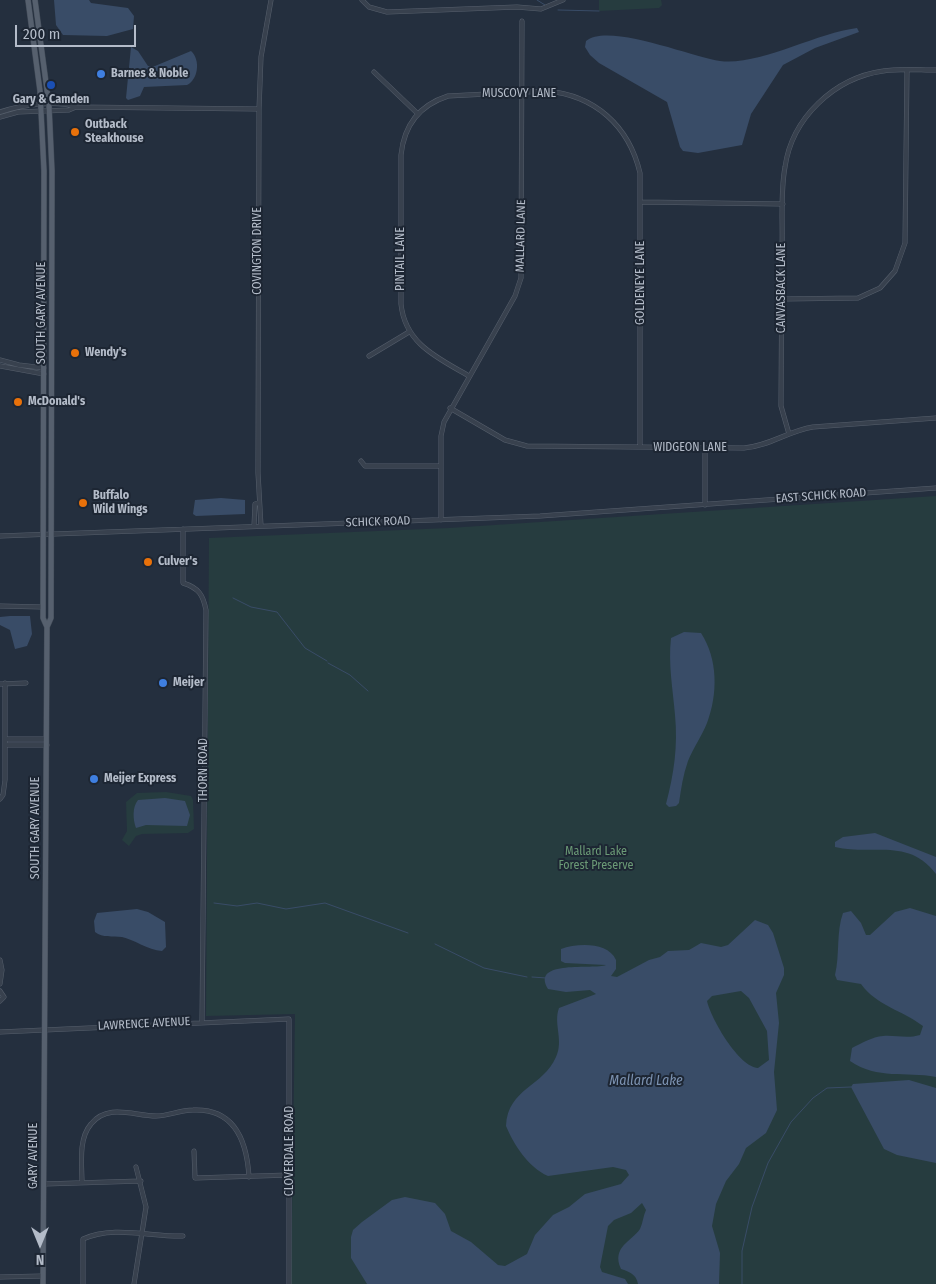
<!DOCTYPE html>
<html>
<head>
<meta charset="utf-8">
<style>
  body { margin:0 }
  #map { position:relative; width:936px; height:1284px; overflow:hidden; background:#242f3e; font-family:"Fira Sans Condensed",sans-serif }
  canvas { display:block }
  .north { position:absolute; left:15px; top:1219px; width:50px; height:50px; -webkit-text-stroke:4px #1d2633; paint-order:stroke; rotate:180deg; font-size:14px; font-weight:700; line-height:20px; text-align:center; color:#b4bcc9 }
  .north::after { content:''; display:block; margin:auto; width:18px; height:22px; background:#b4bcc9; clip-path:polygon(50% 0,100% 100%,50% 72%,0 100%) }
  .scale { position:absolute; left:15px; top:25px; width:121px; height:22px; box-sizing:border-box; border:2px solid #b4bcc9; border-top:0; padding-left:6px; font-size:15px; line-height:18px; white-space:nowrap; color:#b4bcc9; -webkit-text-stroke:4px #1d2633; paint-order:stroke }
</style>
</head>
<body>
<div id="map">
<canvas width="936" height="1284"></canvas>
<div class="north">N</div>
<div class="scale">200 m</div>
</div>
<script>
const ctx = document.querySelector('canvas').getContext('2d');
ctx.lineJoin = 'round';
function fill(path, color) { ctx.fillStyle = color; ctx.fill(path, 'evenodd'); }
function trace(path, color, width, dash) { ctx.strokeStyle = color; ctx.lineWidth = width; ctx.lineCap = dash ? 'butt' : 'round'; ctx.setLineDash(dash || []); ctx.stroke(path); }
function drawText(font, color, halo, rows, align = 'center') {
  ctx.font = font + ' "Fira Sans Condensed",sans-serif'; ctx.lineWidth = 4; ctx.setLineDash([]); ctx.textBaseline = 'middle'; ctx.strokeStyle = halo; ctx.fillStyle = color; for (const [text, x, y, turn = 0] of rows) {
    ctx.save(); ctx.translate(x, y); ctx.rotate((+turn || 0) * Math.PI / 180); ctx.textAlign = isNaN(turn) ? turn : align; if (halo) ctx.strokeText(text, 0, 0); ctx.fillText(text, 0, 0); ctx.restore();
  }
}
fill(new Path2D(`
  M599,0H661L662,5L659,8L599,11Z
  M936,496V1284H291L295,1014L206,1016L209,538L449,528Z
  M166,792L191,796L193,800L194,829L188,833L142,834L136,836L129,846L122,840L127,831L126,802L137,793Z`), '#263c3f');
fill(new Path2D(`
  M54,0H89L91,3L128,8L134,16L133,29L107,36L63,35L56,25Z
  M857,28L859,32L815,48L783,65L751,114L742,145L698,153L683,151L680,147L667,102L599,63L590,55L585,47L586,41C608,22 692,57 720,61C759,66 816,33 857,28Z
  M131,47L138,51L148,66H155L191,51C201,60 198,80 187,85L144,87L140,96L128,100L126,98Z
  M221,498L245,500V514L196,516L193,514L195,500Z
  M10,616H30L32,634L27,646L15,649L10,630L0,625V617Z
  M684,632L701,633C718,659 718,694 707,723C702,736 693,748 688,761C683,775 681,789 679,803L676,806L669,807L666,804C674,774 678,746 675,715C673,690 668,664 671,638Z
  M165,798L185,801L190,815L187,826L146,825L136,828C133,820 132,807 138,800Z
  M875,833L936,857V874C908,837 873,856 835,847V842L843,837Z
  M910,908L936,916V1077C905,1071 878,1080 850,1061L852,1048C862,1043 872,1037 883,1036C896,1035 907,1039 920,1035L923,1026C902,1010 877,1006 861,984L837,980L835,975C840,955 836,932 843,913L851,911L861,923L866,935H870L895,912Z
  M137,909L148,912L165,922L166,947L162,951C148,950 133,939 122,937C112,936 103,938 95,932L94,921L97,913Z
  M755,920L768,925L773,933L784,968V975L776,993L779,1023L774,1072L777,1110L766,1133L746,1148L739,1164L726,1181L716,1204L712,1226L720,1253L719,1284H638C636,1274 630,1272 621,1269C611,1247 632,1241 640,1229C643,1223 643,1216 646,1210L642,1203L631,1213L614,1220L608,1226L600,1267L602,1272L625,1279L628,1284H367L351,1258V1237L353,1230L362,1222L392,1200L405,1197L435,1203L445,1214L451,1231L471,1242L498,1265L505,1266L527,1254L535,1235L553,1215L569,1207L585,1194L621,1184L629,1175L626,1170L613,1167L548,1176C528,1167 514,1145 506,1126C508,1088 543,1087 556,1057C564,1040 553,1024 559,1008L596,994L590,990L566,992L548,989C530,959 594,970 606,965L565,963L561,961V949C578,943 608,942 616,960V969L611,976L617,977L649,960L660,957L668,951L689,950L701,943L721,947L728,945ZM741,991L749,998L767,1031L769,1060L758,1068C739,1067 711,1019 707,1001L712,996Z
  M909,1080L936,1088V1163L897,1155L884,1149L851,1087L853,1084Z`), '#394c67');
trace(new Path2D(`
  M537,0L545,5
  M558,10L599,11
  M233,598L251,607L277,612L305,648L327,661
  M328,663L350,675L368,691
  M214,903L237,906L257,903L286,909L325,903L408,933
  M435,944L484,968L527,977
  M532,977L546,978
  M742,1284V1251L752,1207L768,1163L791,1122L813,1098L827,1088L851,1087`), '#394c67', 1);
const minor = new Path2D(`
  M362,0L369,7L387,12L517,7L541,9L563,0
  M374,72L417,113
  M0,112C21,105 55,100 76,107L259,109
  M0,117L18,112L69,110L76,107
  M641,202L783,204
  M782,299L858,298L880,288L895,271L905,243L907,70
  M369,356L409,332
  M0,360L19,365L44,368
  M0,366L44,374
  M469,376C438,358 405,344 401,304V155C404,125 420,105 448,96L546,91C595,95 629,126 640,173V447
  M450,408L505,440L527,446L744,448C769,446 788,431 813,427L936,418
  M789,434L781,406C781,354 782,302 782,250C783,223 780,194 785,167C792,118 834,78 883,71C900,68 919,70 936,70
  M705,448V505
  M361,461L365,466H441
  M441,520V436L444,422L515,296L521,278L522,21
  M254,526L255,504L258,503
  M261,526L258,473L259,109L261,57L271,0
  M183,529V583C199,588 203,595 206,610L202,1021
  M0,536L540,516L936,488
  M0,606L43,607
  M0,684L26,683
  M5,739H46
  M5,745H47
  M0,799L3,795L5,780V683
  M0,960L2,970L0,984
  M0,991L4,997L0,1001
  M0,1032L289,1019V1284
  M194,1151L195,1178L289,1175
  M82,1183C82,1165 78,1139 91,1124C108,1103 134,1116 156,1116C168,1116 180,1110 193,1110C235,1108 247,1142 249,1177
  M44,1184L141,1181
  M0,1277L43,1276
  M83,1284V1239C113,1225 151,1237 183,1236
  M134,1284L146,1207L136,1167`);
const major = new Path2D(`
  M28,0L40,91L44,171L43,618L47,627L43,1284
  M35,0L49,105L52,171L51,618L47,627`);
trace(minor, '#565f6c', 5);
trace(major, '#414a57', 6);
trace(minor, '#38414e', 4);
trace(major, '#56606e', 5);
for (const [x, y, r, color] of [
  [101,74,5,"#3f7fe0"],
  [51,85,5,"#1a4fb4"],
  [75,132,5,"#e8710a"],
  [75,353,5,"#e8710a"],
  [18,402,5,"#e8710a"],
  [83,503,5,"#e8710a"],
  [148,562,5,"#e8710a"],
  [163,683,5,"#3f7fe0"],
  [94,779,5,"#3f7fe0"]
]) { const dot = new Path2D(); dot.arc(x, y, r, 0, 2 * Math.PI); ctx.fillStyle = color; ctx.fill(dot); trace(dot, '#1d2633', 2); }
drawText('bold 12px', '#b4bcc9', '#1d2633', [
  ["Barnes & Noble",111,74],
  ["Gary & Camden",51,100,"center"],
  ["Outback",85,125],
  ["Steakhouse",85,139],
  ["Wendy's",85,353],
  ["McDonald's",28,402],
  ["Buffalo",93,496],
  ["Wild Wings",93,510],
  ["Culver's",158,562],
  ["Meijer",173,683],
  ["Meijer Express",104,779]
], 'left');
drawText('12px', '#b4bcc9', '#1d2633', [
  ["MUSCOVY LANE",519,94],
  ["MALLARD LANE",521,236,-89],
  ["COVINGTON DRIVE",258,251,-90],
  ["PINTAIL LANE",401,259,-90],
  ["GOLDENEYE LANE",641,283,-90],
  ["CANVASBACK LANE",782,288,-90],
  ["SOUTH GARY AVENUE",42,313,-90],
  ["WIDGEON LANE",690,448],
  ["EAST SCHICK ROAD",821,496,-4],
  ["SCHICK ROAD",378,522,-2],
  ["THORN ROAD",204,770,-90],
  ["SOUTH GARY AVENUE",36,828,-90],
  ["LAWRENCE AVENUE",144,1024,-3],
  ["CLOVERDALE ROAD",290,1151,-90],
  ["GARY AVENUE",34,1156,-90]
]);
drawText('12px', '#6b9a76', '#1d2633', [
  ["Mallard Lake",596,852],
  ["Forest Preserve",596,866]
]);
drawText('italic 14px', '#7c92b1', '#1d2633', [
  ["Mallard Lake",646,1081]
]);
</script>
</body>
</html>
